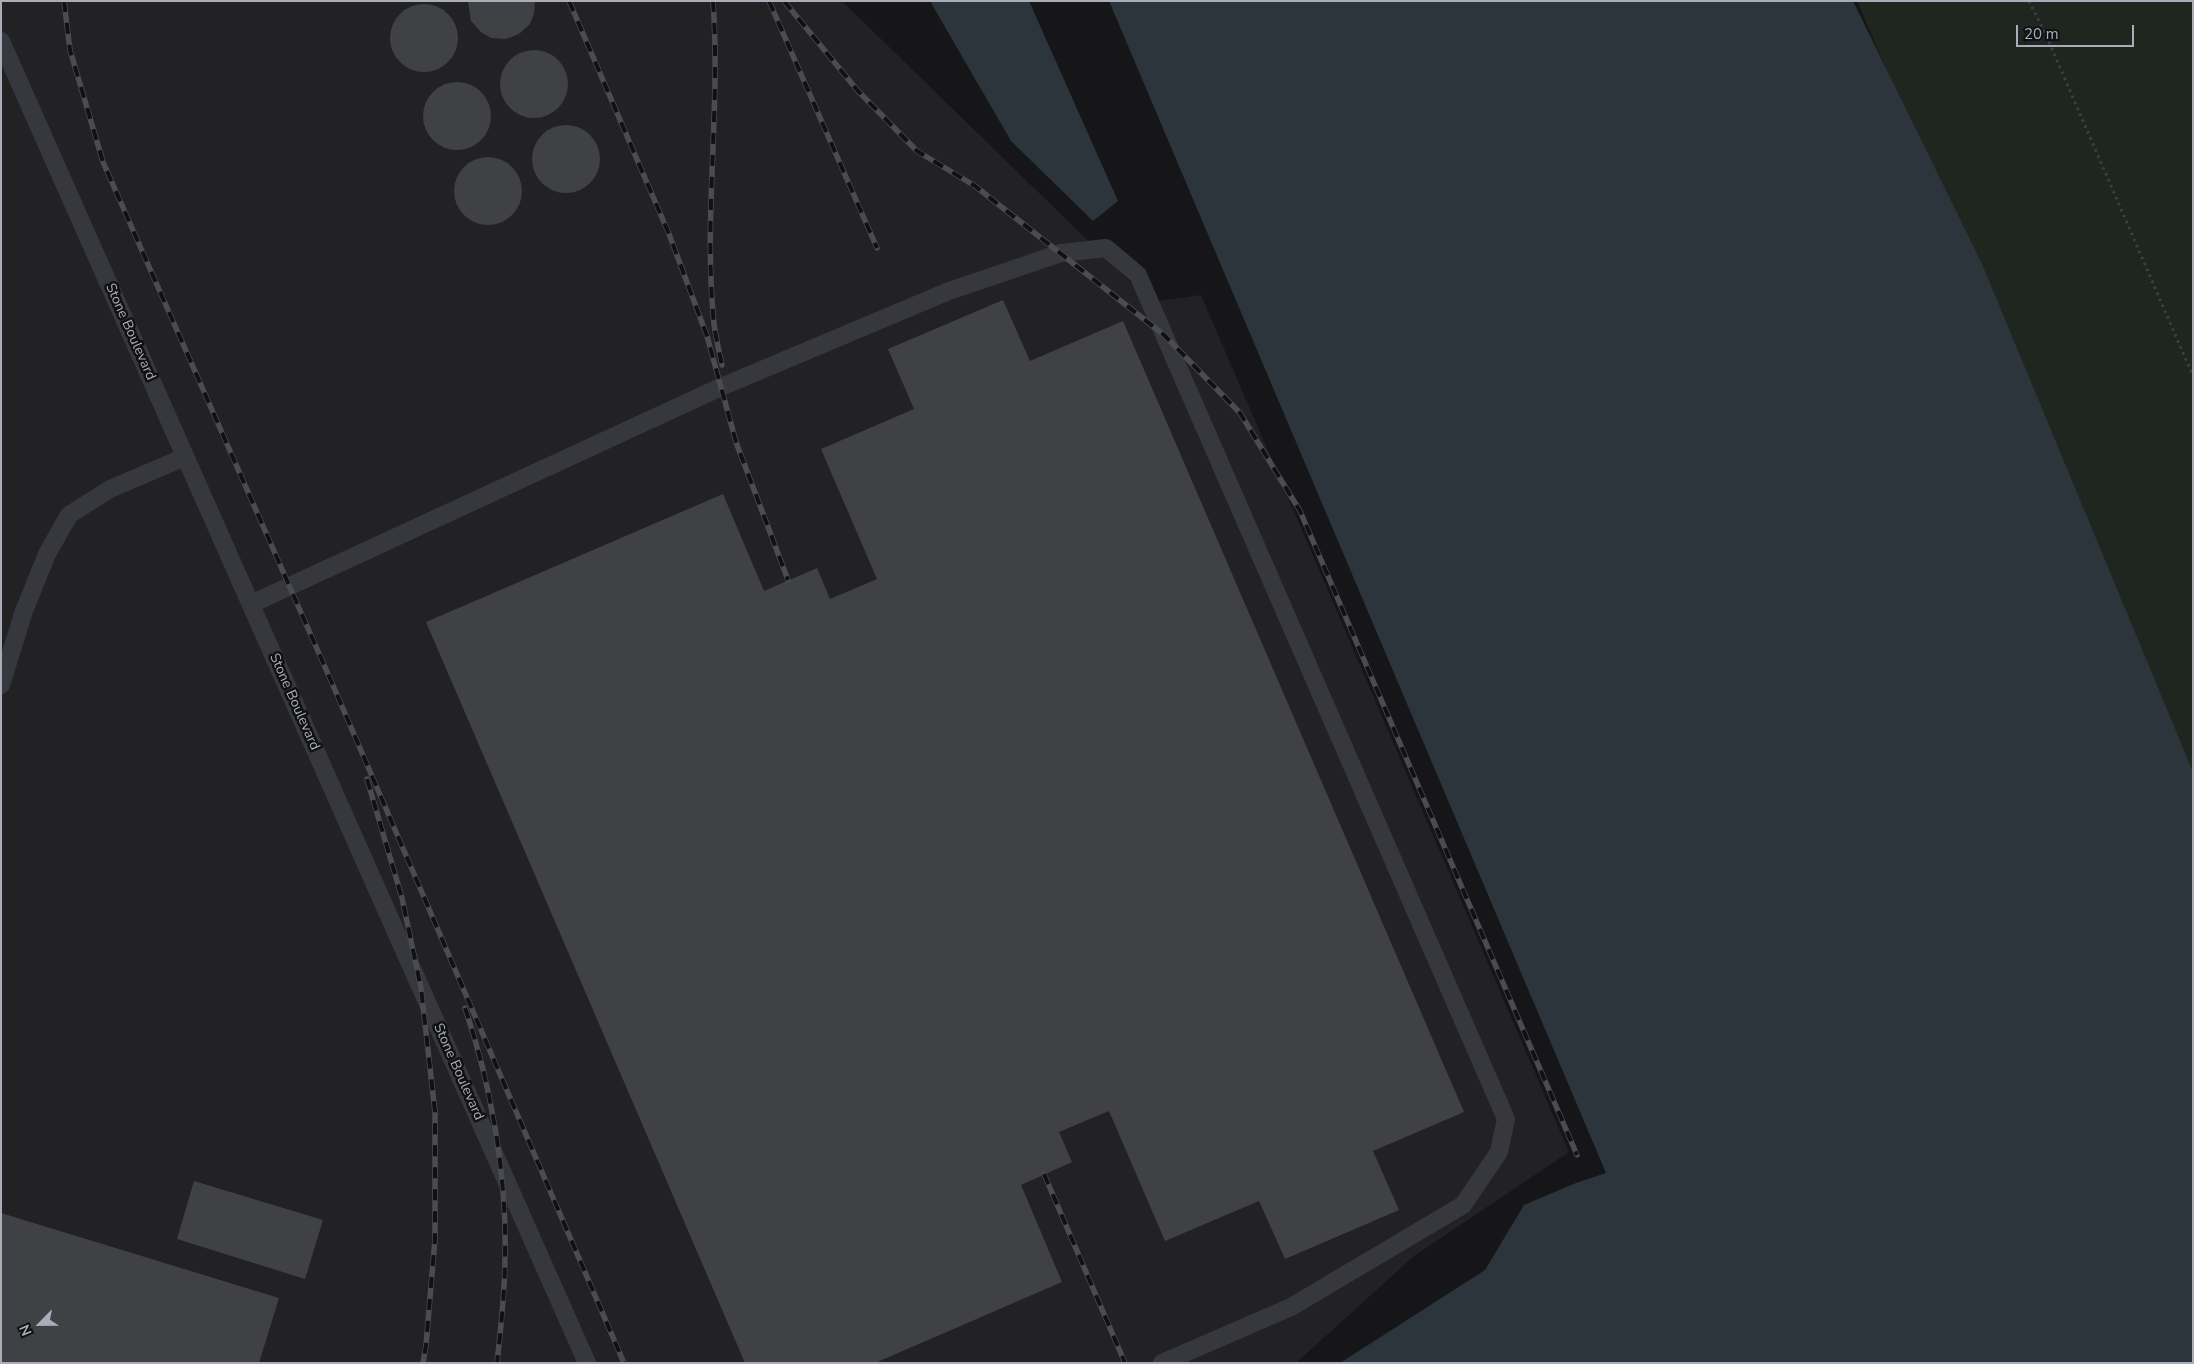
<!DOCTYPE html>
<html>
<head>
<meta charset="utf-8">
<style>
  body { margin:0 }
  #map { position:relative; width:2194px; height:1364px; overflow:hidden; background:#161618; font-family:"Nunito Sans",sans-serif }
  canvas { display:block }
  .frame { position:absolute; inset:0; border:2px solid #a8adb8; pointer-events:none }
  .north { position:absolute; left:15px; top:1299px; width:50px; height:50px; -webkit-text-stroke:4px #111113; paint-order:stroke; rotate:247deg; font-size:14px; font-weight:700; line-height:20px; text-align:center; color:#a8adb8 }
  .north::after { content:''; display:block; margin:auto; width:18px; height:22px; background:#a8adb8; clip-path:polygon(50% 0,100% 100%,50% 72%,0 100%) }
  .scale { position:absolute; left:2016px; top:25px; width:118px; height:22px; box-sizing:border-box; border:2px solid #a8adb8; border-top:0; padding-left:6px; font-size:15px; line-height:18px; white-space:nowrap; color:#a8adb8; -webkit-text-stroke:4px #111113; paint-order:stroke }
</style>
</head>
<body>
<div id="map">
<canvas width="2194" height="1364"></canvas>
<div class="frame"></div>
<div class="north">N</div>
<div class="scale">20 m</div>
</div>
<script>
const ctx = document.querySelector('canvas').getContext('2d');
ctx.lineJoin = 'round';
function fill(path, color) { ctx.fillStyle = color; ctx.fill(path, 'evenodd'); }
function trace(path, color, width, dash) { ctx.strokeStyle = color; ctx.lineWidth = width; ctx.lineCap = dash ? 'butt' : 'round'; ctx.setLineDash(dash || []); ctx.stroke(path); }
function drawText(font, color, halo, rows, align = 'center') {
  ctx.font = font + ' "Nunito Sans",sans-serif'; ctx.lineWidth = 5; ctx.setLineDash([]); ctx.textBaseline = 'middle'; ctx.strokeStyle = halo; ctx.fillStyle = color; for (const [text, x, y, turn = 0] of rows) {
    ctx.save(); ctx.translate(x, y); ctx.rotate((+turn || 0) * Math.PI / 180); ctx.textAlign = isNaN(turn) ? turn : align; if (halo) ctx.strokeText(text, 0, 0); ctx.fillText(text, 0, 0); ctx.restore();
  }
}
fill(new Path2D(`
  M1,1H842L1151,302L1201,295L1569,1152L1414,1256L1296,1363H1Z`), '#222225');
fill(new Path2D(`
  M1857,1H2193V781Z`), '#1e261f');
fill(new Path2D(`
  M930,1H1029L1118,201L1093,221L1011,141Z
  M1109,1H1853L1982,264L2193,772V1363H1340L1485,1270L1524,1205L1576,1183L1606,1173Z`), '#2c353c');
fill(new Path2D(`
  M468,1H535L534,13L530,24L519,34L506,39L491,38L481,32L471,21Z
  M390 38a34 34 0 1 1 68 0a34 34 0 1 1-68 0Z
  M500 84a34 34 0 1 1 68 0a34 34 0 1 1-68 0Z
  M423 116a34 34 0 1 1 68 0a34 34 0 1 1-68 0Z
  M532 159a34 34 0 1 1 68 0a34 34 0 1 1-68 0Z
  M454 191a34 34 0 1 1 68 0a34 34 0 1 1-68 0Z
  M1003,300L1030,361L1123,321L1464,1112L1373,1151L1399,1210L1285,1259L1259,1201L1165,1241L1109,1111L1059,1132L1072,1162L1021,1185L1062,1282L875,1363H745L426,622L723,494L764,591L817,568L830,599L877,579L821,449L914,409L888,349Z
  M194,1181L323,1220L305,1279L177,1239Z
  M1,1213L279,1298L259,1363H1Z`), '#404145');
trace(new Path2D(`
  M2029,1L2046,35L2193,376`), '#3d3f44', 3, [2.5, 4]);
trace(new Path2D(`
  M1,41L587,1363
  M251,604L721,387L949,291L1061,253L1106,248L1138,275L1506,1119L1499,1152L1463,1205L1291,1307L1162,1363
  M1,685L24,611L47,554L69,515L110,489L185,457`), '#37383d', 18);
const rail = new Path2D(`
  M64,1L70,50L103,162L332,683L624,1363
  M569,1L669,234L707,336L736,442L788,580
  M713,1C721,109 703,217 714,324C716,338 719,352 722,365
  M769,1L877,248
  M784,1L858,91L917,151L975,186L1164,335L1240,413L1300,511L1577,1155
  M367,779L402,898L421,988L435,1112V1239L426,1345L423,1363
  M465,1008C491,1084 507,1176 505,1256C505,1292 501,1327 497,1363
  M1044,1174L1125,1363`);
trace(rail, '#4a4c52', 5.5);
trace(rail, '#111113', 4, [11]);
drawText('14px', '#a8adb8', '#111113', [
  ["Stone Boulevard",130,332,66],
  ["Stone Boulevard",294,702,66],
  ["Stone Boulevard",458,1072,66]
]);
</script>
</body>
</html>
